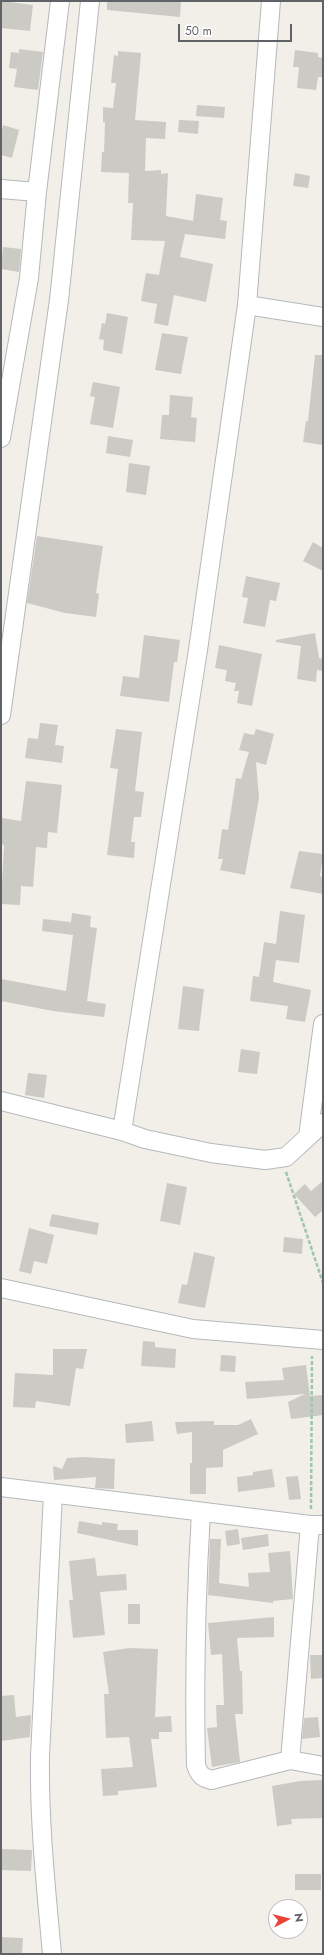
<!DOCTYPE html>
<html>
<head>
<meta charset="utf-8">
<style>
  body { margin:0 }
  #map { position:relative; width:324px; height:1955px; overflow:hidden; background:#f1efe8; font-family:Jost,sans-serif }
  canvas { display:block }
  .frame { position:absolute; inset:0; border:2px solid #5f6368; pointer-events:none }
  .north { position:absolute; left:268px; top:1899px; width:40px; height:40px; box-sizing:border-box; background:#fff; border:1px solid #bfc1c3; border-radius:50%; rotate:83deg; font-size:11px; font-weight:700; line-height:16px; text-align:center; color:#5f6368 }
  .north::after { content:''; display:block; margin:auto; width:14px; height:18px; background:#ea4335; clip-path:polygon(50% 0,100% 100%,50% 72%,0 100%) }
  .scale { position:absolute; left:178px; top:24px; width:114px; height:18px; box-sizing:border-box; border:2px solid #5f6368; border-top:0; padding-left:5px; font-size:12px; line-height:14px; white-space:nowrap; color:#5f6368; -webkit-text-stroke:3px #fff; paint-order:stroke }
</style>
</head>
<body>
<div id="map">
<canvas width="324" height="1955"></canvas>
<div class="frame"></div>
<div class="north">N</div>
<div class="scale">50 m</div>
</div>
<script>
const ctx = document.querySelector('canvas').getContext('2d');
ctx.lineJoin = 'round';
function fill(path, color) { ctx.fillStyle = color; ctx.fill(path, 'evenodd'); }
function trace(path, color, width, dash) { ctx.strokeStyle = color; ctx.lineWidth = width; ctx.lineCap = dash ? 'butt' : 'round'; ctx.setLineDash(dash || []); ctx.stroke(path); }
fill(new Path2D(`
  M1,1L33,5L30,31L1,28Z
  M107,1H181L180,17L107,10Z
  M19,49L43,52L38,90L14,87L17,69L9,68L11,52L19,53Z
  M295,50L318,53V57L323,58V77H318L316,90L297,88L299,67H293Z
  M118,51L141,53L135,120L166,122L165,139L146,138L145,171L161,170V174L168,173L166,216L193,221L196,194L223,198L220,220L227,221L225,239L185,234L180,257L213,264L206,302L174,295L168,326L154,323L157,304L141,301L146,273L159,275L165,241L131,240L133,203H128L129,173L101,172L102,152H104L105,122H103V107L113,108L116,83H111L114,55L118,56Z
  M197,105L225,107L224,118L196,116Z
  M179,120L199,121L198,134L178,132Z
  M3,125L19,130L12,158L1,155V135Z
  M295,173L310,176L308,188L293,186Z
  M3,247L21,249L19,272L1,269Z
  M107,313L128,317L122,354L103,350L104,340L99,339L102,323L105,324Z
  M162,333L188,337L181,374L155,370Z
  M315,355H323V445L303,442L306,421H308Z
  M93,382L120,387L113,428L90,424L95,397L90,396Z
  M170,395L193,397L191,417L197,418L195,442L160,439L162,415H169Z
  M108,436L133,440L130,457L106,453Z
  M129,463L150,466L146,495L126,492Z
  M37,536L103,546L96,593L99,594L96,617L65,613L27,603Z
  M313,542L323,548V571L303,561Z
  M246,576L280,583L276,601L270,600L265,627L243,623L248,598L242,597Z
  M315,633L319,658L323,659V671L317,670L316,682L297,679L301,646L276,642V640Z
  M144,635L180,640L177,662H174L169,702L120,696L123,676L139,678Z
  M219,645L262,654L252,706L237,703L239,691H234L236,683L225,681L227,670L215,668Z
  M40,723L58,725L55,745L64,746L62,763L25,758L28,738L38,739Z
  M116,729L142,732L135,791L144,792L141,817H134L131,842H135L134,858L107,855L118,769L110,768Z
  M256,729L274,734L266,765L256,762L259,798L245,875L220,870L223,859H218L222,829L228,830L236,778L241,779L249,752L239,750L244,733L254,735Z
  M26,781L62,785L57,833L48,832L47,848L36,847L33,887L21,886L20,905L1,904L4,845L1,844L2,818L21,821Z
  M299,851L323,854L320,876L323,877V894L290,888Z
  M280,911L305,915L299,963L276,960L273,982L311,990L305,1022L286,1019L288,1006L250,1001L253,976L259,977L264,942L276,944Z
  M72,913L91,916L90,927L97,928L87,1001L106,1004L104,1017L53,1011L1,1001V979L66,991L73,935L42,931L43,919L71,922Z
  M183,986L204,989L199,1031L178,1029Z
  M241,1049L260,1052L257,1074L238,1072Z
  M28,1073L47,1075L44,1098L25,1095Z
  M323,1181V1210L315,1217L294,1194L305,1184L311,1191Z
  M167,1183L187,1187L180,1225L160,1221Z
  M52,1214L99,1223L97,1235L49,1226Z
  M29,1228L54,1235L47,1264L34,1261L31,1274L19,1271Z
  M284,1237L303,1239L302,1254L283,1252Z
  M194,1252L215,1257L205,1308L178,1303L182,1284L187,1285Z
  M143,1341L155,1342V1347L176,1349L175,1368L141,1366Z
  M53,1349H87L83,1369L76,1368L70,1406L36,1401L35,1408L13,1407L15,1373L53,1375Z
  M221,1355L236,1356L235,1372L220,1371Z
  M306,1365L310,1396L323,1395V1415L291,1419L288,1402L305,1394L247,1399L245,1382L284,1380L282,1368Z
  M251,1419L258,1434L223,1450V1467L206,1468V1494H190V1463H192V1432L177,1434L175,1422L214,1421V1425H238Z
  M152,1421L154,1441L126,1443L125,1424Z
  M84,1457L115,1459L114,1489L95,1488L96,1477L54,1480L53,1466L62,1469L67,1458Z
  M272,1469L275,1487L238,1492L237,1477L253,1475V1472Z
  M298,1476L301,1499L289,1500L286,1477Z
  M79,1521L102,1525V1522L118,1524L117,1530H138V1546L77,1533Z
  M238,1529L240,1544L227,1546L225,1531Z
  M268,1534L269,1546L243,1550L241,1538Z
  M210,1539H221L219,1583L249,1587L248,1573L270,1572L268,1553L290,1551L293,1599L273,1601V1603L208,1595Z
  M95,1558L97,1576L126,1574L127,1590L100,1592L105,1635L73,1638L69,1600H73L69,1561Z
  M128,1604H140V1624H128Z
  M274,1617V1637L237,1638L240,1671H242L243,1714H235L240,1762L212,1767L207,1728L217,1727L216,1705H224L222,1654L211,1655L208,1623Z
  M129,1648L158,1649L155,1717L171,1716L172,1732H159V1739H151L157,1787L118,1791V1795L103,1796L101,1769L133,1767L129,1737L106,1738L104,1694H109L103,1652Z
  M310,1655H323V1678L311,1679Z
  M14,1695L16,1717L31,1715L30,1737L1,1741V1696Z
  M318,1717L320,1737L302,1739L304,1718Z
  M323,1780V1818L291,1819L292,1824L277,1826L272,1786L300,1781Z
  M1,1849L32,1850L31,1871L1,1870Z
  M295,1874H321V1890H295Z
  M1,1937L23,1938L22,1954H1Z`), '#cccac5');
const street = new Path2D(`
  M1,189L37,192
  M247,305L323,317
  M1,438L29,278L37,192L60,1
  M1,715L59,300L90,1
  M1,1101L122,1131L145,1139L211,1153L265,1160L286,1157L323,1123
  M122,1131L198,650L247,305L271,1
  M308,1137L323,1024
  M1,1288L193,1329L323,1340
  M1,1487L310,1525H323
  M201,1512C196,1596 194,1680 196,1765C199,1775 202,1777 211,1780L290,1760L323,1766
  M290,1760L310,1525
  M52,1954C46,1888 39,1823 40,1756L53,1494`);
trace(street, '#b5b8bc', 20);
trace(new Path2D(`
  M286,1172L323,1283
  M311,1509L312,1356`), '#9cc7a9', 2.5, [4, 2]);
trace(street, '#fff', 18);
</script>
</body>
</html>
